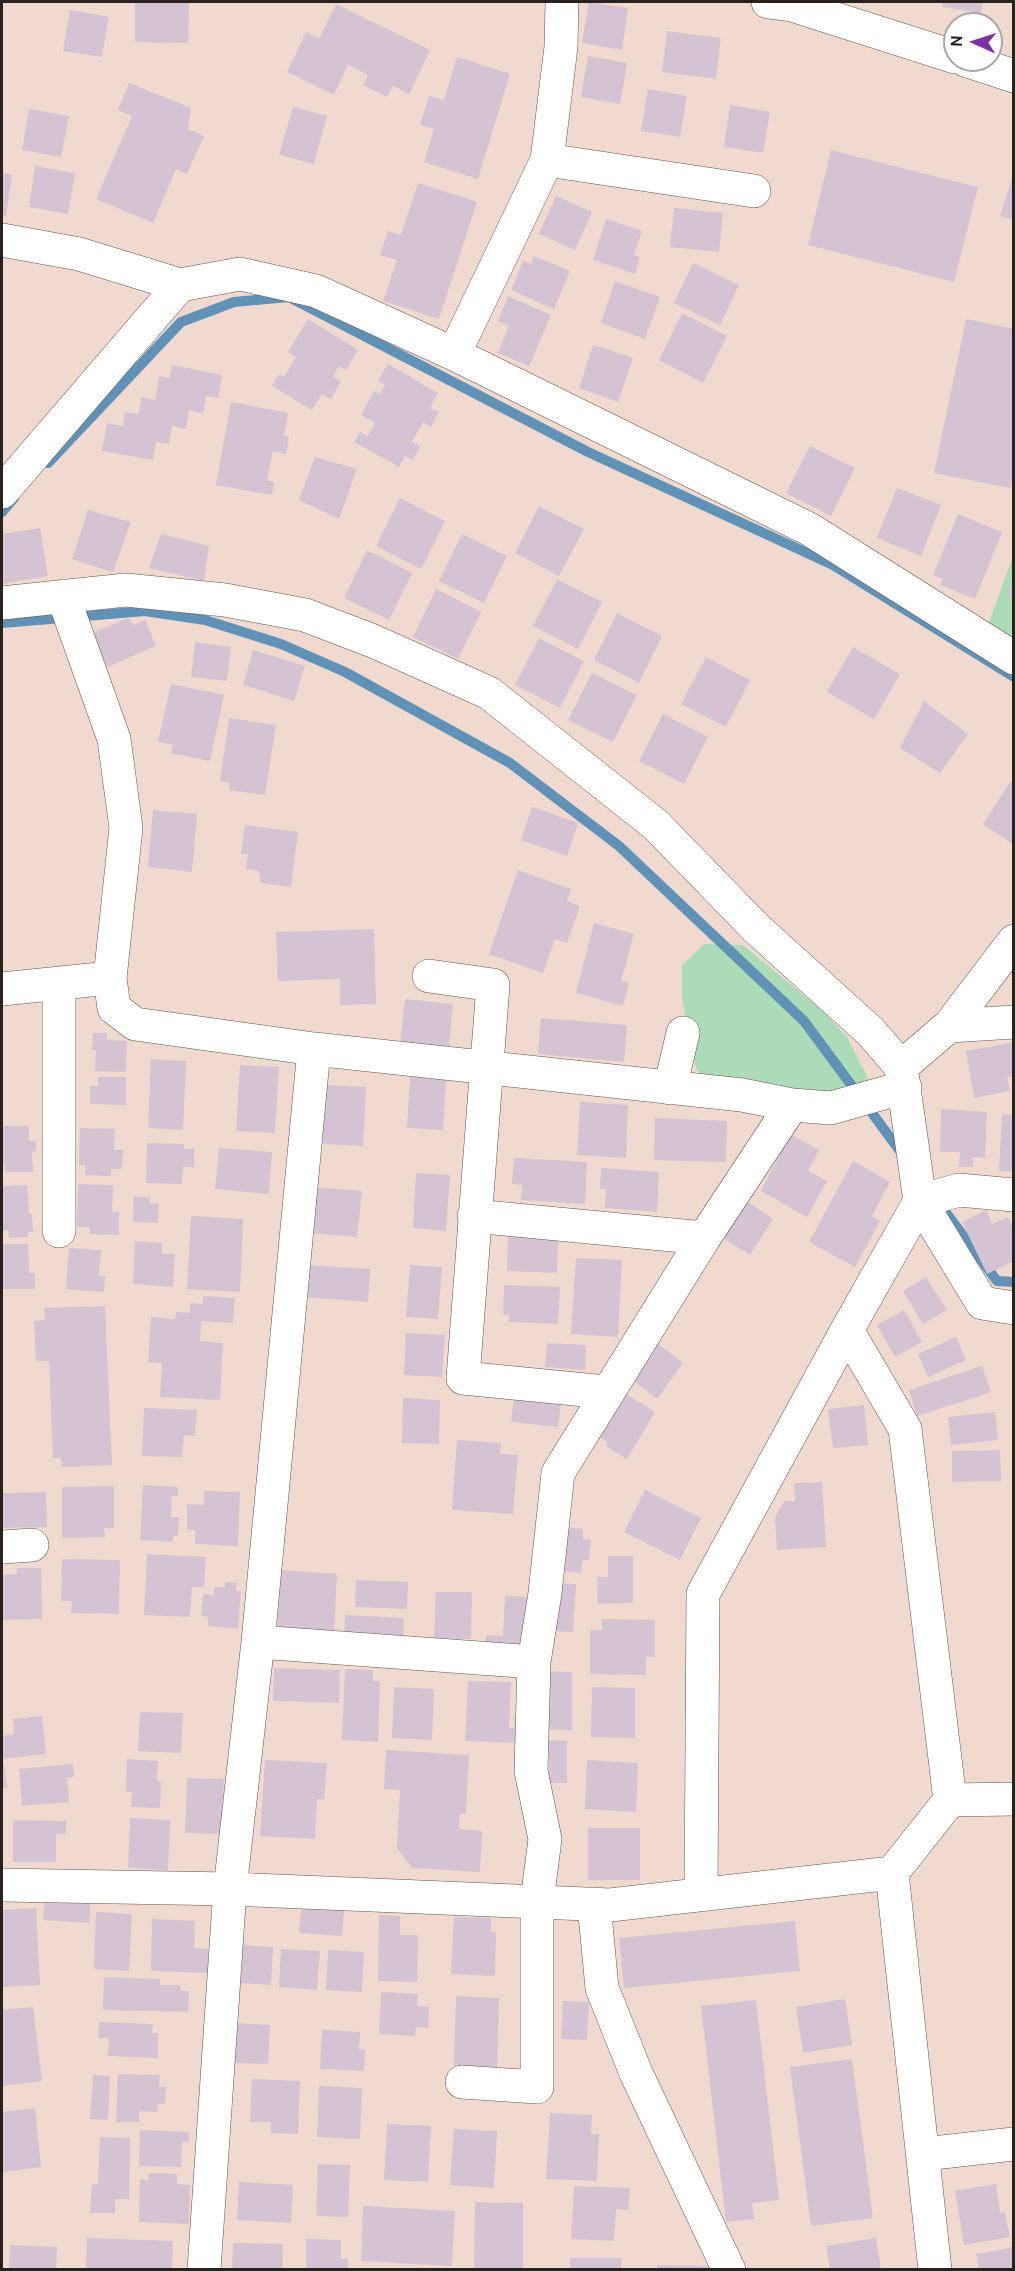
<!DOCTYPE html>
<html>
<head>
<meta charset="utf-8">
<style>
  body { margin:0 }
  #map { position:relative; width:1015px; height:2271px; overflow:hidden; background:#f0dacf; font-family:Cabin,sans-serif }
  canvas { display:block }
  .frame { position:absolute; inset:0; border:3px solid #28211d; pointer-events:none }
  .north { position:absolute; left:943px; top:12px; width:60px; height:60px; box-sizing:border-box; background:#fff; border:2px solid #a9a6a5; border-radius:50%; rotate:273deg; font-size:16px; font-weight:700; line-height:24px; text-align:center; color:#28211d }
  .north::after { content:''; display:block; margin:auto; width:21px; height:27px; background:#7c32a4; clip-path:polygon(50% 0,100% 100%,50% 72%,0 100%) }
</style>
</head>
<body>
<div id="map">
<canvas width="1015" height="2271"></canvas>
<div class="frame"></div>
<div class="north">N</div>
</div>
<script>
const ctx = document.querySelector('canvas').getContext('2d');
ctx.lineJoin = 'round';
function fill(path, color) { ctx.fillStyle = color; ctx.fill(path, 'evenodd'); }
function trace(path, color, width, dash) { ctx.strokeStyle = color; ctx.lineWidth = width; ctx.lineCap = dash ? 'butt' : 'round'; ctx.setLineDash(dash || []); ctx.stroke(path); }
fill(new Path2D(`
  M1013,556V644L987,628Z
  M704,944L743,945L824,1012L847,1037L873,1088L824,1107L705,1082L696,1068L682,999V965Z`), '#acdbb8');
trace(new Path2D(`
  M48,463L181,322L234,302L289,297L588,452L833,565L1014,677
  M2,512L14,498
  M2,623L145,611L205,620L281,644L345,672L510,763L619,846L804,1021L903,1155
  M941,1206L997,1281L1014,1282`), '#6092b8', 10);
fill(new Path2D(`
  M135,2H189L188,43L135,42Z
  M589,2L628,8L622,50L582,43Z
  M943,2H983L981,13L942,7Z
  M336,4L430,50L409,94L393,86L387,97L363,85L368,75L348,65L334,95L287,72L306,32L319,39Z
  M70,10L109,17L102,57L63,51Z
  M667,31L721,38L716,79L662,72Z
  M588,56L627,63L620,104L581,97Z
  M457,57L510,74L478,179L424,162L434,129L420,125L429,96L444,100Z
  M129,83L191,108L188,129L204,136L187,174L176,169L153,223L96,199L132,116L118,110Z
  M648,89L687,96L680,137L641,131Z
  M730,105L770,112L763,153L724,147Z
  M293,107L327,116L314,164L279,155Z
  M29,109L69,116L61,157L22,150Z
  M831,150L978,187L954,282L808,245Z
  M35,166L75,173L68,214L29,207Z
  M2,173L12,175L6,216H2Z
  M1013,175H1014V220L1000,216Z
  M418,183L477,202L439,319L383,301L397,260L380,255L388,231L401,235Z
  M556,196L592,212L575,250L539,234Z
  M674,208L723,213L719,252L670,247Z
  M606,219L642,231L634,255L640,257L635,274L593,260Z
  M534,256L570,271L554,309L511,290L523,261L531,264Z
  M693,263L739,285L720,325L674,303Z
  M615,281L660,297L645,339L601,323Z
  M508,296L551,315L529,366L498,353L509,326L498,321Z
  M682,313L727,336L703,383L659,360Z
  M308,319L358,350L346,370L339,366L333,377L341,381L331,399L322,394L312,410L272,386L279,374L284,377L296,357L288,352Z
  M966,319L1014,329V470L1010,488L934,473Z
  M593,345L633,358L618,402L579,388Z
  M388,364L438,393L430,408L439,412L431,427L423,422L412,442L420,446L413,460L405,456L399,467L354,442L360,432L368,436L375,423L361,415L374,391L380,394L385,385L378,381Z
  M172,365L222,375L218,398L206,396L203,413L189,410L186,429L172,426L169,444L156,442L153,460L102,451L107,423L123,426L125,412L138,414L142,397L155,400L159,376L170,378Z
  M231,402L288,413L284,435L289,437L286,454L273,451L267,480L274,482L272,495L216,485Z
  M810,446L855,468L831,516L786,493Z
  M315,457L357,469L339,519L299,500Z
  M897,488L941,505L921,556L877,538Z
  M400,498L445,521L421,569L376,546Z
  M539,506L584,529L559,576L515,553Z
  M88,510L131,522L113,572L72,559Z
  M958,514L1002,532L975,599L940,585L943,579L933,575Z
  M40,528L48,576L2,584V534Z
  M161,534L209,546L204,581L149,568Z
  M462,534L507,556L484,603L439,581Z
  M367,550L412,573L389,620L344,598Z
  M1013,576H1014V598L1008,596Z
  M557,579L602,602L578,649L533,626Z
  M436,589L481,612L458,659L413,637Z
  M617,613L662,636L639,683L594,660Z
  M128,618L134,625L145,620L156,646L107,667L92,633Z
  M539,638L584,661L560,708L515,685Z
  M195,642L231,647L227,681L191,677Z
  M853,647L900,674L874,719L827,692Z
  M253,650L305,666L294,701L243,685Z
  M706,657L750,680L726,727L681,704Z
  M592,673L637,695L613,742L568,720Z
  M171,684L224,695L210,761L171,753L173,745L158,742Z
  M924,701L968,734L940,773L900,748Z
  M663,714L708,737L684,784L639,761Z
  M229,718L276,725L265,795L229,790L230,783L220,781Z
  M1010,782L1014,785V845L983,824Z
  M532,807L578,823L567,856L521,840Z
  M153,810L197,814L192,872L148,867Z
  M245,825L298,832L291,887L261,883L259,871L246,869L248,854H241Z
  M518,870L571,889L567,901L580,906L567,943L555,939L543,973L489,954Z
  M594,923L634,934L621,981L629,983L623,1006L576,993Z
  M374,929L376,1004L340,1005V979L278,981L276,932Z
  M405,999L453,1004L449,1047L400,1042Z
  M541,1018L627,1025L624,1062L538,1054Z
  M93,1033H107V1040L127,1041L126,1072L95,1071L96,1050H92Z
  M1014,1042V1076L1007,1077L1010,1091L974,1098L966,1051Z
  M151,1059L186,1061L183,1130L148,1128Z
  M240,1065L279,1067L275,1133L236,1131Z
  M98,1077H126V1105L90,1104V1086H98Z
  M410,1077L446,1079L443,1130L407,1128Z
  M325,1085L366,1087L363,1146L322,1144Z
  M580,1102L628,1105L626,1158L577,1155Z
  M941,1109L987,1112L985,1158L973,1157V1167H959L960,1152H940Z
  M1002,1114L1014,1115V1172L999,1171Z
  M655,1118L727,1121L726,1162L654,1160Z
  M2,1126H29V1141H36V1151L32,1152L33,1172H5V1164H2Z
  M80,1128L115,1129L114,1150H123L122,1169H111V1176L85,1175V1166L79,1165Z
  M790,1134L819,1150L808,1171L827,1181L807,1217L761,1191Z
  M147,1143L184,1144V1149H194V1167H183L182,1184L146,1183Z
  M219,1148L272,1152L269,1194L215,1189Z
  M514,1158L587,1162L585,1204L521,1200L522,1185L512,1184Z
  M853,1161L890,1182L872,1216L880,1221L855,1267L809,1242Z
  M601,1168L659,1172L657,1212L605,1208L606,1189H600Z
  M416,1173L450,1175L446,1231L413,1228Z
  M78,1184L113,1185L112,1212H119V1235L90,1234V1227H77Z
  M27,1185L29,1213L32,1214L33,1232H28V1237L9,1238L8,1230L2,1231V1186Z
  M312,1187L362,1191L357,1237L308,1233Z
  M134,1196L150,1198V1203L159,1204L158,1223L133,1222Z
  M746,1201L773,1219L750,1255L722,1237Z
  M987,1210L992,1224L1008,1217L1014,1229V1261L987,1274L962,1222Z
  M191,1216L243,1219L240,1292L187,1289Z
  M508,1234L558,1237L557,1273L507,1271Z
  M135,1241L162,1243V1254H175L173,1287L133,1284Z
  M2,1244H28L29,1273H35V1289H2Z
  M69,1248L101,1250L99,1276H105L104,1292L66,1289Z
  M576,1258L622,1260L618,1337L571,1334Z
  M309,1265L370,1269L368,1302L306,1297Z
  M410,1265L442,1267L438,1319L406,1317Z
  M926,1277L947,1310L923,1324L903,1291Z
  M504,1285L560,1287L558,1324L509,1322V1314L503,1315Z
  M203,1296L235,1298L233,1323L201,1321L200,1341L223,1343L220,1400L160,1397L162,1363L148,1362L151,1317L175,1319L176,1312L190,1313V1303L203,1304Z
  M105,1306L112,1465L62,1467L61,1458H53L49,1361H36L34,1321L45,1320L44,1308Z
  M904,1310L922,1342L895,1357L877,1325Z
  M406,1333L445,1335L442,1377L404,1375Z
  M956,1337L966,1360L928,1377L918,1354Z
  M547,1343L586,1345L585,1370L545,1367Z
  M657,1343L683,1363L657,1399L631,1379Z
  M982,1366L991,1392L917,1416L909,1390Z
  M623,1392L655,1412L627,1459L606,1446L608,1442L597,1435Z
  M514,1397L561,1402L558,1427L511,1422Z
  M403,1398L440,1400L439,1444L402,1443Z
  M864,1405L868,1445L833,1448L828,1409Z
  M144,1408L197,1410L195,1436L184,1435L182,1457L142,1456Z
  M995,1412L998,1440L951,1445L948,1417Z
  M457,1440L501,1443L500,1454L518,1455L513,1514L452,1510Z
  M1000,1450L1001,1481L952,1482V1451Z
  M822,1482L826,1547L777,1550L775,1518L784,1501H795L794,1483Z
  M143,1485L178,1487V1496H172L171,1517H179L178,1536H173V1542L140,1540Z
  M114,1486V1528H104L105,1537L62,1538V1487Z
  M645,1490L701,1518L680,1560L624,1532Z
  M204,1491L240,1492L238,1546L195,1544V1530L187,1529V1504L204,1505Z
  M46,1492L47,1527L2,1528V1493Z
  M564,1527L583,1529V1539L591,1540L589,1560H583L581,1573L559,1571Z
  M147,1554L206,1557L204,1587H192L190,1617L144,1615Z
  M608,1556H633V1603L598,1604L597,1577H608Z
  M62,1559L120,1560L119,1614L71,1613L72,1601H61Z
  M17,1568H41L42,1619L2,1620V1575L17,1574Z
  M281,1570L337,1574L334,1635L277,1631Z
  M356,1580L408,1582L407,1609L355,1607Z
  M225,1582L237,1583L236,1591H241L238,1629L208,1626V1617L201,1616L203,1594L214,1595V1587H225Z
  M551,1583L576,1584L573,1632L550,1631Z
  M436,1592H472L471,1639L434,1638Z
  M505,1596L527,1597L524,1654L486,1651V1635L503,1636Z
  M345,1615L404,1618L403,1642L344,1640Z
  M602,1619L655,1620V1657H646V1675L590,1674V1630H602Z
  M274,1668L340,1670L339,1703L273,1701Z
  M345,1669L373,1670V1681H380L378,1742L342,1740Z
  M544,1671L572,1672V1730L543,1729Z
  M468,1681L511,1682L509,1728H516V1743L465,1741Z
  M394,1687L434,1689L432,1740L392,1738Z
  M592,1687L635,1688V1738L591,1737Z
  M140,1712L183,1713L181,1753L138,1751Z
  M42,1716L46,1754L3,1759L7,1788H2V1736L14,1734L13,1719Z
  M541,1740L567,1741V1783H549V1752H541Z
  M386,1750L469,1755L466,1814H460L459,1829L482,1831L480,1872L412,1868L397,1848L400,1790L384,1789Z
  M127,1759L158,1761L157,1781H161L160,1808L131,1807L132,1792H126Z
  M265,1760L327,1763L324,1800L317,1799L315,1839L260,1836Z
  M587,1760L638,1763L636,1812L585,1809Z
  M73,1764L74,1777L67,1778L69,1802L22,1806L19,1769Z
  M187,1778L224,1779L221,1834L185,1833Z
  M130,1818L170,1820L168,1870L128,1868Z
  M13,1820L66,1821V1834H56V1862H13Z
  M588,1828H640V1880H588Z
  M45,1895L91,1898L89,1923L43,1920Z
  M301,1907L344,1910L342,1936L299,1933Z
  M36,1908L40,1985L2,1987V1910Z
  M96,1912L132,1914L129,1971L94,1969Z
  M379,1915L400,1916V1935H418L417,1982L378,1981Z
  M454,1917L491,1918V1932H496L495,1976L451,1974Z
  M152,1919L195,1921L194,1948L208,1949V1973L151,1971Z
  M795,1921L800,1971L624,1988L619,1938Z
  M243,1945L273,1947L271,1985L240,1983Z
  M281,1949L320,1951L317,1990L279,1987Z
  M328,1950L364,1952L362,1992L326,1990Z
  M104,1977L160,1979V1985H180L181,1991H189L188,2012L103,2010Z
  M381,1992L418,1994L417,2006L429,2007L428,2028L416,2027L415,2036L379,2034Z
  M456,1996L499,1998L497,2068L454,2067Z
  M845,1999L852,2045L803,2053L796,2007Z
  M756,2000L779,2200L752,2203L754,2219L726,2222L701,2006Z
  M563,2001L589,2002L587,2040L561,2039Z
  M33,2007L42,2081L2,2086V2010Z
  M99,2022L153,2024L152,2033H158V2058L108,2056L109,2038H98Z
  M236,2023L270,2025L268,2064L234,2063Z
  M322,2030L360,2032L359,2049L365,2050L364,2071L320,2069Z
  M852,2059L873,2218L811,2226L790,2067Z
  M118,2074L160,2075L159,2087H166L165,2104H158L157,2112L139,2111V2122H116Z
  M93,2075L110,2076L108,2120L90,2119Z
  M252,2079L300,2081L298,2134L271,2133V2122H250Z
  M319,2086L362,2088L360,2139L317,2137Z
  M35,2108L41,2167L2,2172V2112Z
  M550,2113L592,2115L591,2134H599L597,2181L546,2179Z
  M387,2124L431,2126L428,2182L384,2180Z
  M454,2129L497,2131L494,2188L450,2185Z
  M140,2130L189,2132V2142H182L181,2167L139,2166Z
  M100,2137L130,2138L129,2199H115V2213H90L92,2184H98Z
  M318,2164L350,2165L348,2217L316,2216Z
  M149,2173L177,2174V2184L190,2185L189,2224L139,2222L140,2179L148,2180Z
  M239,2182L293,2185L291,2223L237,2220Z
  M996,2184L1000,2213L1005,2212L1010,2237L964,2245L955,2191Z
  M574,2186L630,2188L628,2210L616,2209L614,2241L571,2239Z
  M475,2202L523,2203V2270L474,2269Z
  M363,2206L455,2211L452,2266L361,2261Z
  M87,2238L173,2241L172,2270H86Z
  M876,2238L881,2270H830L826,2246Z
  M306,2239L341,2240V2259H348V2270H306Z
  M233,2243L283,2244L282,2270H232Z
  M10,2245L57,2247L56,2270H9Z
  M1014,2247V2270H979L976,2254Z
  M570,2258H622L621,2270H570Z
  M657,2265L710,2266V2270H657Z`), '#d4c3d3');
const minor = new Path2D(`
  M768,2L792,5L955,57
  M965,60L1014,76
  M547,160L754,191
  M2,240L79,254L180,285
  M454,354L547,160L561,47L562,2
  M2,492L180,285L240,274L316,291L454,354L809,529L1014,658
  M63,596L114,739L126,828L110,978L114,1008L135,1024L314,1049L742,1095L792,1105L831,1108L905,1087
  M2,603L126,590L225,600L305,615L373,641L489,693L656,825L756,928L871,1032L901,1067L920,1201L982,1303L1014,1308
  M429,976L493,985L463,1378L606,1392
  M59,984V1231
  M2,989L110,978
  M949,1026L1014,1022
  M901,1067L949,1026L1014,941
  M670,1088L683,1033
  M474,1216L704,1238
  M847,1330L905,1429L950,1800
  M2,1547L32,1545
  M258,1642L534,1662L545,1593L558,1473L704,1238L792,1105
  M892,1873L935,2270
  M2,1885L230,1889L610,1905L892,1873L950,1800L1014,1799
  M701,1893L703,1594L847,1330L920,1201L959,1190L1014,1195
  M594,1904L602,1988L636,2073L729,2270
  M462,2082L537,2087V1901L545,1839L531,1771L534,1662
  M924,2154L1014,2144
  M204,2270L230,1889L258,1642L314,1049`);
trace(minor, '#66534a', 34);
trace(minor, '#fff', 33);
</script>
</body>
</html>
